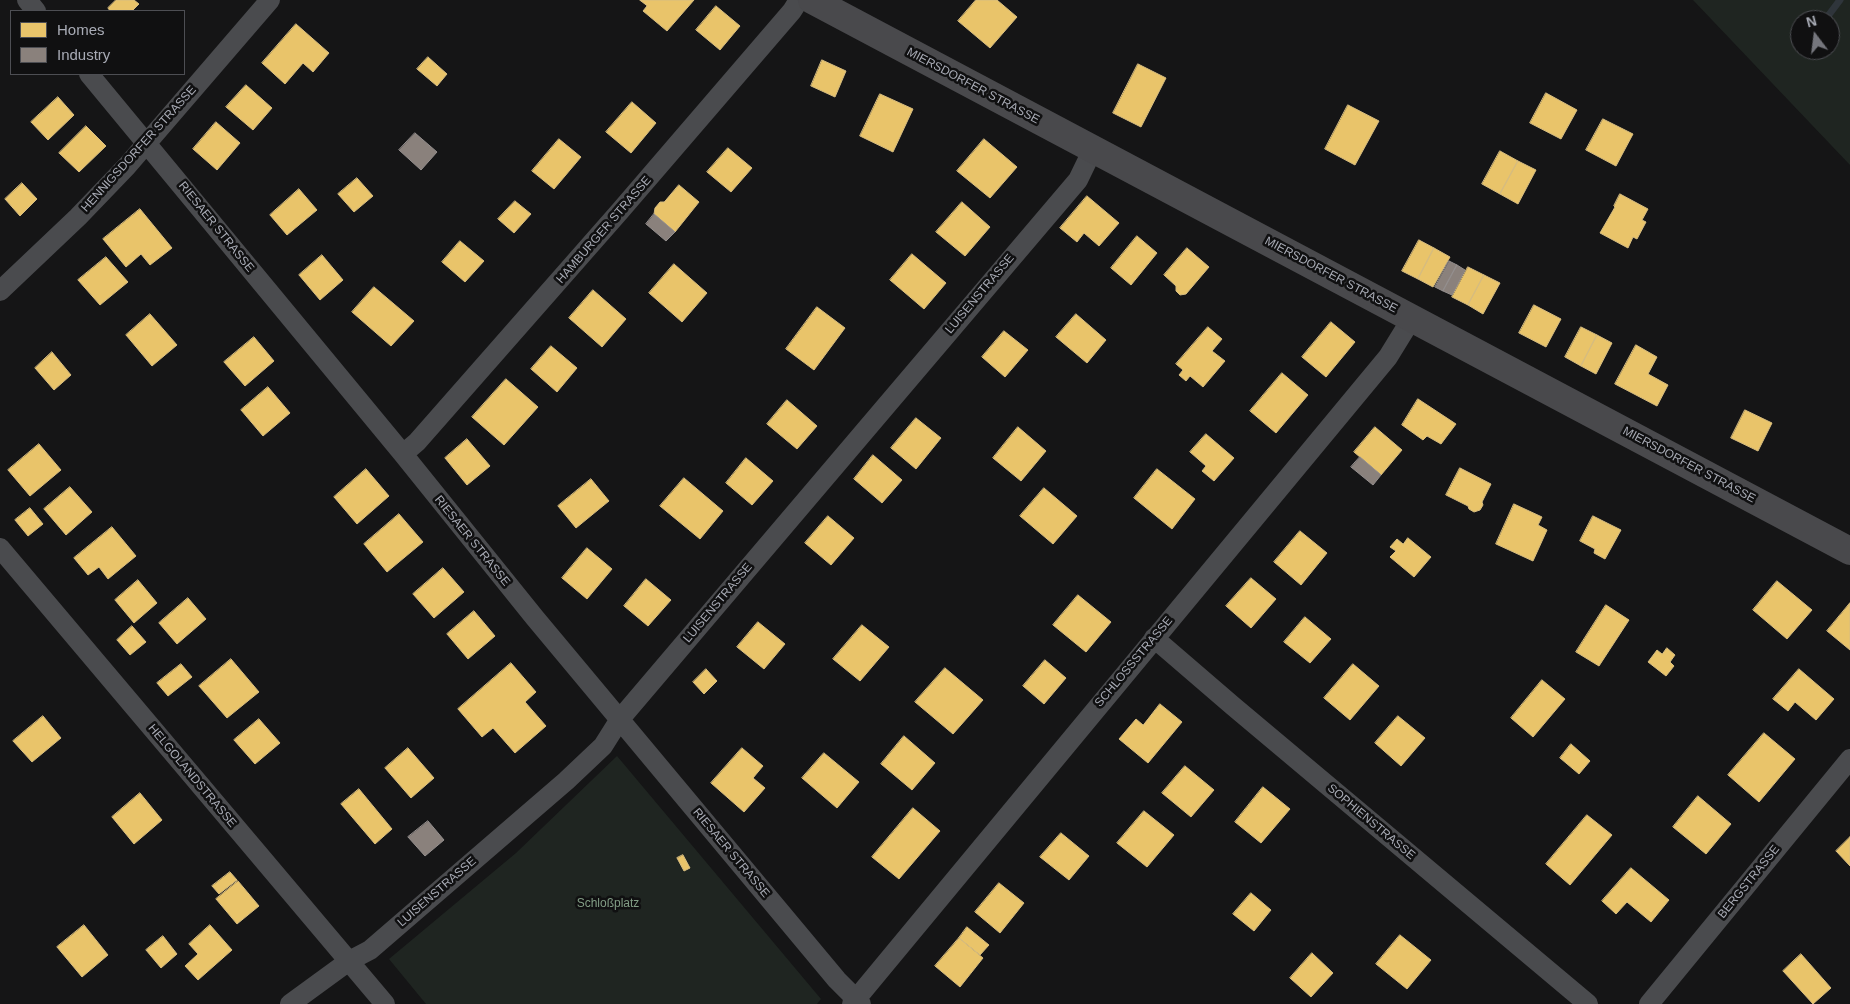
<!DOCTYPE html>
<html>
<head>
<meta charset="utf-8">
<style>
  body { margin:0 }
  #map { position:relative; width:1850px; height:1004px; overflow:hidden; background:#151516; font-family:Helvetica,sans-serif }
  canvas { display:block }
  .legend { position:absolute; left:10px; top:10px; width:175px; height:65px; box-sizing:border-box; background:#101011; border:1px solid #4d4e53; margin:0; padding:6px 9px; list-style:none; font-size:15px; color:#a8abb5 }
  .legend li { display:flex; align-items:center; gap:10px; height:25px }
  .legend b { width:25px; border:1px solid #4d4e53 }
  .north { position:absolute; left:1790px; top:10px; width:50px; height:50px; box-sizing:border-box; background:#101011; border:1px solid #4d4e53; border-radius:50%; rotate:345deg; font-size:14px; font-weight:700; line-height:20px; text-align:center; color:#a8abb5 }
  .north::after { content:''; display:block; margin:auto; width:18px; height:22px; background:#75767d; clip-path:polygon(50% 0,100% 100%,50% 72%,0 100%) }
</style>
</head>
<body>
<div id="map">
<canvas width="1850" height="1004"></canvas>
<ul class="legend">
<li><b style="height:14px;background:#e9c46a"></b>Homes</li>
<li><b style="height:14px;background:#8a817c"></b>Industry</li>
</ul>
<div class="north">N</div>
</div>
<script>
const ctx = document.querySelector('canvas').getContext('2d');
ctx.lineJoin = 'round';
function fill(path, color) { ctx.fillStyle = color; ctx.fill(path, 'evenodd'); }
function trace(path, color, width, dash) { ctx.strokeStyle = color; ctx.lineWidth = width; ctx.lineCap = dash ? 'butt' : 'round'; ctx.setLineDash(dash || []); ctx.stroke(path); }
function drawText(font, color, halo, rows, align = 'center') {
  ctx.font = font + ' Helvetica,sans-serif'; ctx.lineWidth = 5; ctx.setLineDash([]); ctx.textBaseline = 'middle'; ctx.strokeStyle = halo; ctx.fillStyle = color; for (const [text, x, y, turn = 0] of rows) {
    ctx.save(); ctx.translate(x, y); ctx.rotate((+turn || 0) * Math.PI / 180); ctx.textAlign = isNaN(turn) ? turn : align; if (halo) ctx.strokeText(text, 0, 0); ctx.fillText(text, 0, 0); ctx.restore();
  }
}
fill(new Path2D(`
  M1693,0H1850V165ZM1800,20H1830V50H1800Z
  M617,756L821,999L817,1004H426L389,959L516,853Z`), '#1f2521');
const homes = new Path2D(`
  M116,0H134L139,4L132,11H110L108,8Z
  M640,0H694L667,31L643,11L647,6Z
  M976,0H997L1017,17L990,48L958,21Z
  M716,6L740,26L720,50L696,30Z
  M296,24L329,53L313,72L303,63L285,84L262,63Z
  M428,57L447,74L437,86L417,69Z
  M822,60L846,71L835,97L811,86Z
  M1138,64L1166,78L1141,127L1113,113Z
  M246,85L272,108L253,130L226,107Z
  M1546,93L1577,110L1561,139L1530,123Z
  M880,94L913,109L893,152L860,136Z
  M58,97L74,115L48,140L31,122Z
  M632,102L656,123L631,153L606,132Z
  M1348,105L1379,121L1355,165L1325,149Z
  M1603,119L1633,134L1616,166L1586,150Z
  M216,122L240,143L217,170L193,149Z
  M86,126L106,146L79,172L59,153Z
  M559,139L581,157L554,189L532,171Z
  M984,139L1017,167L990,198L957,171Z
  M728,148L752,168L731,192L707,172Z
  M1500,151L1518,161L1500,194L1482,184Z
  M1518,161L1536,170L1518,204L1500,194Z
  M357,178L373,196L354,212L338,194Z
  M22,183L37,199L20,216L5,199Z
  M679,185L699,202L675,232L654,214L655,208L660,202H664Z
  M299,189L317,210L287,235L270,215Z
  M1620,194L1648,209L1642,220L1646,222L1637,239L1633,237L1628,248L1600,233L1615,207L1614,206Z
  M1087,196L1119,223L1099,246L1084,233L1077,242L1060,228Z
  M515,201L531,214L514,233L498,219Z
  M962,202L990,227L965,256L936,232Z
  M140,209L172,248L150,265L141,254L126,267L103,239Z
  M1137,236L1157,253L1131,285L1111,268Z
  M1419,240L1434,248L1418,279L1402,271Z
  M460,241L484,261L465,282L442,262Z
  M1187,248L1209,267L1186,294L1180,295L1176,291V286L1164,275Z
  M1434,248L1450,257L1433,287L1418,279Z
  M912,254L946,283L924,309L890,280Z
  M322,255L343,280L320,300L299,275Z
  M106,257L128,282L100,305L78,280Z
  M674,264L707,293L682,322L649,293Z
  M1468,267L1484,275L1468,305L1452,297Z
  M1484,275L1500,283L1483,314L1468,305Z
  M374,287L414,321L391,346L352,312Z
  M593,290L626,319L602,347L569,318Z
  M1534,305L1561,319L1546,347L1519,333Z
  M817,307L845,328L814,370L786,349Z
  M150,314L177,345L152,366L126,335Z
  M1076,314L1106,340L1087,363L1056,337Z
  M1331,322L1355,342L1326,377L1302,357Z
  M1208,327L1222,339L1212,351L1225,361L1203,387L1190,376L1186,381L1179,375L1183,370L1176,364Z
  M1581,327L1597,335L1581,366L1565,357Z
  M1004,331L1028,350L1005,377L982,357Z
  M1597,335L1612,343L1596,374L1581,366Z
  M254,337L274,361L245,386L224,362Z
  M1636,345L1657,357L1648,374L1668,385L1657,406L1615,384Z
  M551,346L577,368L557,392L531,369Z
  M52,352L71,375L54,390L35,368Z
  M1282,373L1308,395L1276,433L1250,411Z
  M506,379L538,407L504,445L472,417Z
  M268,387L290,413L263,436L241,410Z
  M1418,399L1456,424L1441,444L1427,436L1423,440L1402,425Z
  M787,400L817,426L797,449L767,424Z
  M1745,410L1772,423L1758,451L1731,438Z
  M916,418L941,438L916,469L891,448Z
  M1018,427L1046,451L1021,481L993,458Z
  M1375,427L1402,450L1381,475L1354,452Z
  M1206,434L1234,458L1214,481L1202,471L1206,466L1190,452Z
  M467,439L490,466L467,485L445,458Z
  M39,444L61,470L30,496L8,470Z
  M873,455L902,480L882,503L854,479Z
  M746,458L773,481L752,505L726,483Z
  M1460,468L1491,484L1482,502L1483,505L1480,510L1474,512L1469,509L1468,506L1446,495Z
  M366,469L389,496L357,524L334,497Z
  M1157,469L1195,499L1172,529L1134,498Z
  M684,478L723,511L700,539L660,506Z
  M591,479L609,501L576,528L558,506Z
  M70,487L92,512L66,535L44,509Z
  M1044,488L1077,516L1053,544L1020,516Z
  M1514,504L1542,517L1538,525L1547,530L1533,561L1496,544Z
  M30,508L43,524L28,536L15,520Z
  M399,514L423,542L387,572L364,544Z
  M828,516L854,538L831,565L805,543Z
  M1593,516L1621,530L1605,559L1594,553L1595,549L1580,541Z
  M112,527L136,556L108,579L99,567L88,575L74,558Z
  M1300,531L1327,553L1301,585L1274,562Z
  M1408,538L1431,557L1414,577L1390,557L1396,551L1390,547L1397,539L1403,544Z
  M587,548L612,569L587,599L562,578Z
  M443,568L464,592L434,618L413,594Z
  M1251,578L1276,599L1251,628L1226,606Z
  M646,579L671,600L648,626L624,606Z
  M138,580L157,603L134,623L115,600Z
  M1777,581L1812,610L1787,639L1753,610Z
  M1078,595L1111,622L1086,652L1053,625Z
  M188,598L206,619L177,644L159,623Z
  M1850,603V650L1827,631Z
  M1606,605L1629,620L1599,666L1576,652Z
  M474,611L495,636L468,659L447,634Z
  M1305,617L1331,639L1310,663L1284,642Z
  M758,622L785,644L764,669L737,647Z
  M862,625L889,647L860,681L833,659Z
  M132,626L146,642L130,655L117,640Z
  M1667,648L1675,655L1670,662L1674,666L1666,676L1648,662L1657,650L1662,654Z
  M231,659L259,692L227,718L199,686Z
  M1045,660L1066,678L1044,704L1023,686Z
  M511,663L536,692L525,702L546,726L515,753L493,728L482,737L458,709Z
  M181,664L192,677L168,696L157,683Z
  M1353,664L1379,686L1350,720L1324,698Z
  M945,668L983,700L953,734L915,702Z
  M706,669L717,681L704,694L693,682Z
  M1799,669L1834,699L1816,720L1795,702L1788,711L1773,699Z
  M1542,680L1565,699L1533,737L1511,718Z
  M1160,704L1182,722L1148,763L1119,739L1136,719L1143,725Z
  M43,716L61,738L32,762L13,741Z
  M1398,716L1425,738L1401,766L1375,743Z
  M259,719L280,743L255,764L234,740Z
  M1764,733L1795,759L1759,802L1728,775Z
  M904,736L935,763L912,790L881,764Z
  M1571,744L1590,761L1579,774L1560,758Z
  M408,748L434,778L411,798L385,768Z
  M742,748L763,766L753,778L765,788L744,812L711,783Z
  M824,753L859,782L837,808L802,778Z
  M1185,766L1214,790L1191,817L1162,793Z
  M1263,787L1290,809L1261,843L1235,822Z
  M359,789L392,829L375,844L341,804Z
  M140,793L162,820L134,844L112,817Z
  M1698,796L1731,824L1706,854L1673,827Z
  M913,808L940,831L899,879L872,857Z
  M1144,811L1174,835L1147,867L1117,843Z
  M1587,815L1612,835L1570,885L1546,864Z
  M1061,833L1089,856L1069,880L1040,857Z
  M1850,837V866L1836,851Z
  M683,855L690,868L684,871L677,858Z
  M1631,868L1669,900L1651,922L1627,902L1616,914L1602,901Z
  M230,872L237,880L219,894L212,886Z
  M238,881L259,906L237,924L216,899Z
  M999,883L1024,903L1000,933L975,912Z
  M1251,893L1271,910L1254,931L1233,914Z
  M84,925L108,955L82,977L57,947Z
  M210,925L232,950L198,980L185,966L198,954L189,944Z
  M967,927L989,945L980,955L959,938Z
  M1400,935L1431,960L1407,989L1376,964Z
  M163,936L177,954L161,968L146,950Z
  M959,938L983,958L960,987L935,966Z
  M1312,953L1333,973L1311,997L1290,978Z
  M1801,954L1831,988L1813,1004L1783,971Z`);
fill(homes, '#e9c46a');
trace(homes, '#d6bc80', 1);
const industry = new Path2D(`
  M415,133L437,152L421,170L399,150Z
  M654,214L675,232L666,241L646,224Z
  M1449,261L1457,265L1443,291L1435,287Z
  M1457,265L1465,270L1452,295L1443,291Z
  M1360,457L1381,475L1373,485L1351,467Z
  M428,821L444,840L425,856L408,837Z`);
fill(industry, '#8a817c');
trace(industry, '#938e8d', 1);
trace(new Path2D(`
  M1825,20L1840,0`), '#2f353b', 7);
trace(new Path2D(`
  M27,0L36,11
  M89,74L403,454L535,618L837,980L861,1004
  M0,291L78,217L127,166L270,0
  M403,454L417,442L620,211L792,11L799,0
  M0,548L385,1004
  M1154,638L1233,706L1588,1004
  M290,1004L349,961L370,950L566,781L603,746L620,719L1078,180L1093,149
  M852,1004L1388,357L1412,318
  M1649,1004L1850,759`), '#4a4b4e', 20);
trace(new Path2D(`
  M812,0L1850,551`), '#49494c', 28);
drawText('12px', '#a8abb5', '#101011', [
  ["MIERSDORFER STRASSE",973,86,28],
  ["HENNIGSDORFER STRASSE",139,149,-48],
  ["RIESAER STRASSE",216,227,51],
  ["HAMBURGER STRASSE",604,230,-49],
  ["MIERSDORFER STRASSE",1331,275,28],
  ["LUISENSTRASSE",980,294,-50],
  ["MIERSDORFER STRASSE",1689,465,28],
  ["RIESAER STRASSE",472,541,51],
  ["LUISENSTRASSE",718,603,-50],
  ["SCHLOSSSTRASSE",1134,662,-50],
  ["HELGOLANDSTRASSE",192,776,50],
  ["SOPHIENSTRASSE",1371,822,40],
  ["RIESAER STRASSE",731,853,50],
  ["BERGSTRASSE",1749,882,-51],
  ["LUISENSTRASSE",437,892,-41]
]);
drawText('12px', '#829d85', '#101011', [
  ["Schloßplatz",608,904]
]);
</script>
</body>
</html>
